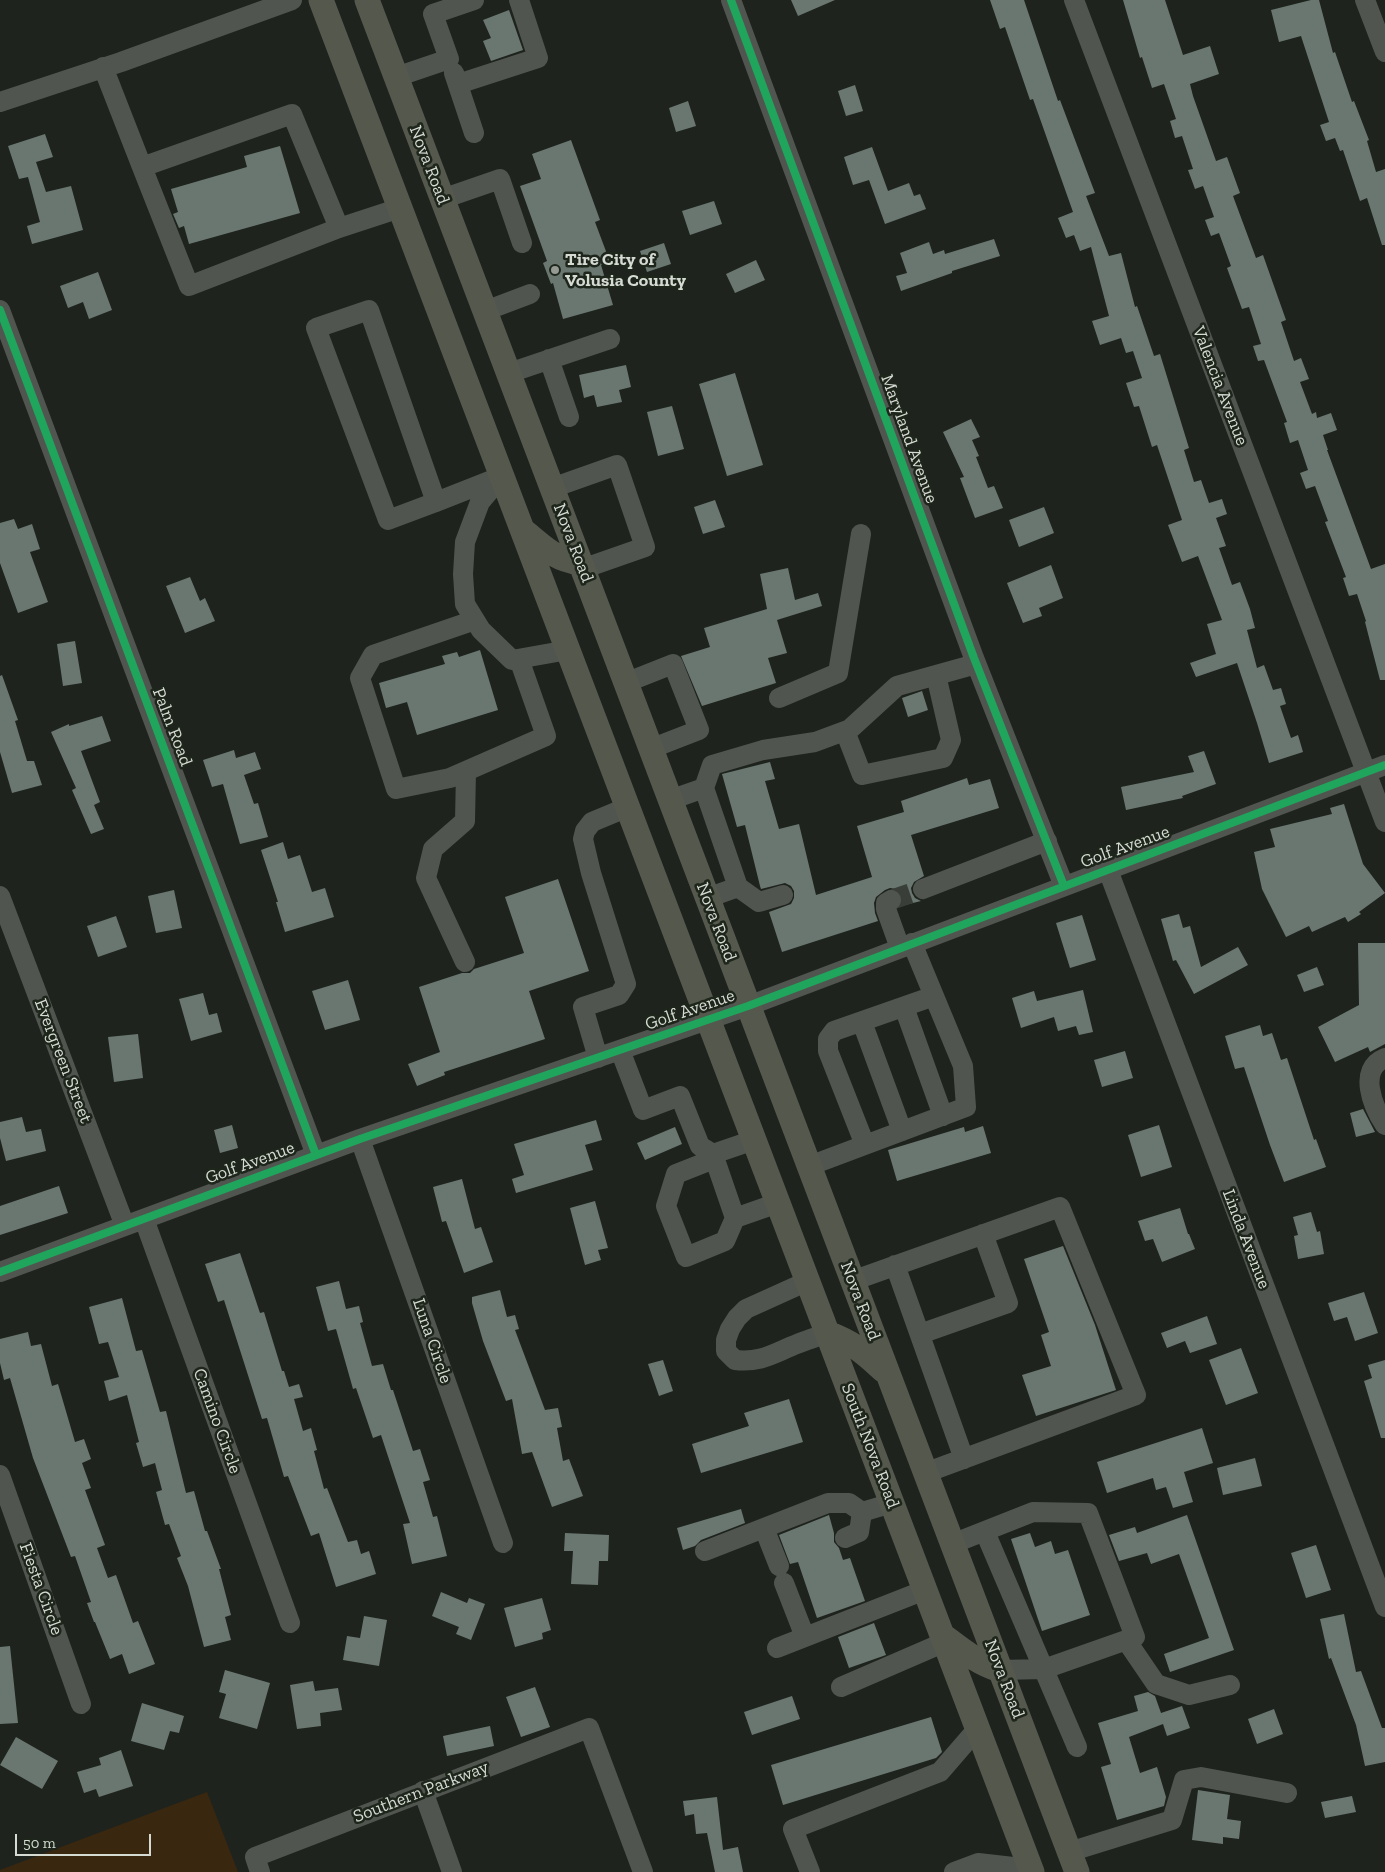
<!DOCTYPE html>
<html>
<head>
<meta charset="utf-8">
<style>
  body { margin:0 }
  #map { position:relative; width:1385px; height:1872px; overflow:hidden; background:#1f231e; font-family:"Zilla Slab",serif }
  canvas { display:block }
  .scale { position:absolute; left:15px; top:1834px; width:136px; height:22px; box-sizing:border-box; border:2px solid #d5dad3; border-top:0; padding-left:6px; font-size:15px; line-height:18px; white-space:nowrap; color:#d5dad3; -webkit-text-stroke:4px #1e261b; paint-order:stroke }
</style>
</head>
<body>
<div id="map">
<canvas width="1385" height="1872"></canvas>
<div class="scale">50 m</div>
</div>
<script>
const ctx = document.querySelector('canvas').getContext('2d');
ctx.lineJoin = 'round';
function fill(path, color) { ctx.fillStyle = color; ctx.fill(path, 'evenodd'); }
function trace(path, color, width, dash) { ctx.strokeStyle = color; ctx.lineWidth = width; ctx.lineCap = dash ? 'butt' : 'round'; ctx.setLineDash(dash || []); ctx.stroke(path); }
function drawText(font, color, halo, rows, align = 'center') {
  ctx.font = font + ' "Zilla Slab",serif'; ctx.lineWidth = 5; ctx.setLineDash([]); ctx.textBaseline = 'middle'; ctx.strokeStyle = halo; ctx.fillStyle = color; for (const [text, x, y, turn = 0] of rows) {
    ctx.save(); ctx.translate(x, y); ctx.rotate((+turn || 0) * Math.PI / 180); ctx.textAlign = isNaN(turn) ? turn : align; if (halo) ctx.strokeText(text, 0, 0); ctx.fillText(text, 0, 0); ctx.restore();
  }
}
fill(new Path2D(`
  M207,1792L238,1872H0V1870Z`), '#3a2710');
fill(new Path2D(`
  M791,0H835L798,16Z
  M990,0H1024L1058,101L1060,100L1095,193L1086,196L1109,256L1121,253L1135,307L1137,306L1154,356L1160,354L1189,448L1184,450L1194,482L1201,480L1209,503L1222,499L1227,514L1216,518L1226,546L1219,548L1232,585L1240,582L1250,609L1255,628L1247,630L1257,668L1264,665L1273,690L1281,688L1286,704L1280,706L1291,738L1298,735L1303,752L1269,763L1257,723L1237,663L1196,677L1190,663L1216,654L1207,624L1222,620L1198,556L1182,562L1168,525L1182,520L1157,445L1152,447L1139,406L1134,407L1126,383L1142,378L1133,351L1126,353L1121,338L1100,345L1092,321L1109,316L1091,247L1080,251L1074,235L1066,238L1058,218L1073,212L1033,99L1030,100L1005,27L1000,29Z
  M1123,0H1165L1183,55L1210,46L1219,74L1190,84L1193,96L1216,161L1227,157L1240,193L1233,196L1256,258L1263,255L1286,320L1281,322L1294,361L1301,358L1309,379L1300,382L1312,414L1316,412L1317,418L1331,413L1337,430L1323,435L1328,450H1327L1371,569L1385,564V680H1380L1365,622L1366,621L1357,594L1349,596L1343,578L1346,577L1325,522L1328,521L1315,486L1306,489L1300,473L1308,470L1298,440L1290,443L1284,423L1287,422L1264,360L1258,361L1253,346L1261,344L1249,307L1242,309L1227,268L1231,266L1219,233L1211,236L1205,220L1214,217L1203,186L1195,189L1188,170L1193,169L1182,136L1175,138L1170,121L1176,119L1164,84L1152,88L1142,57L1140,58Z
  M1311,0H1319L1333,53L1335,52L1352,102L1354,101L1369,140L1367,141L1376,172L1385,169V245H1382L1367,198L1360,201L1343,150L1340,151L1335,138L1326,141L1320,125L1329,122L1301,36L1279,42L1271,10Z
  M509,10L523,50L491,61L483,41L491,38L483,20Z
  M855,85L863,111L846,116L838,91Z
  M688,101L696,126L676,132L669,108Z
  M45,134L53,157L36,162L46,192L71,186L83,230L32,244L27,226L40,222L28,177L19,179L8,146Z
  M571,140L600,220L595,222L610,262L601,265L613,305L563,319L553,283L551,284L543,263L547,261L520,186L541,179L532,154Z
  M280,146L300,213L189,244L184,226L179,228L173,214L178,212L171,189L247,167L244,156Z
  M872,147L888,191L909,183L914,196L920,194L926,209L885,224L869,180L853,185L844,157Z
  M714,201L722,224L690,235L682,211Z
  M994,239L1000,256L952,271V273L901,291L896,276L907,273L900,253L929,242L933,254L944,250L945,254Z
  M664,243L671,264L647,272L640,251Z
  M756,260L765,280L735,293L726,274Z
  M98,272L112,310L89,319L83,302L68,308L60,286Z
  M626,365L631,387L619,390L622,402L597,407L594,395L584,398L579,375Z
  M735,373L763,465L727,476L699,384Z
  M672,406L684,449L658,456L647,412Z
  M971,419L980,437L972,440L979,456L976,457L988,488L994,486L1003,508L975,518L960,478L964,477L943,432Z
  M715,500L725,527L703,534L694,507Z
  M1044,507L1054,533L1019,547L1009,520Z
  M14,519L18,529L32,524L40,549L30,552L48,602L18,613L0,563V523Z
  M1051,565L1063,598L1039,608L1042,616L1023,623L1007,583Z
  M788,568L795,600L818,593L822,606L777,620L787,653L768,658L776,683L702,706L681,656L710,647L704,628L767,609L760,574Z
  M190,577L200,601L205,598L215,621L185,633L166,586Z
  M75,641L82,683L63,686L57,644Z
  M480,650L498,710L417,735L407,702L386,708L379,683L445,664L442,656L457,652L459,657Z
  M2,675L18,720L15,721L27,761H34L42,785L12,793L0,752V676Z
  M922,691L928,710L908,717L902,698Z
  M102,716L111,741L81,751L100,802L94,805L104,829L91,834L72,790L76,788L51,732L69,724V726Z
  M234,750L236,758L255,752L261,769L244,775L254,804L258,803L268,837L240,844L223,784L212,787L203,760Z
  M1204,751L1216,784L1182,796L1183,798L1126,810L1121,787L1194,772L1188,756Z
  M770,762L775,779L765,781L779,829L799,824L816,895L872,877L857,826L904,812L901,801L967,778L969,785L990,779L999,808L911,835L924,876L914,882L911,888L912,893L915,898L921,901L901,906L903,900L901,894L896,889L890,888L885,890L876,897L874,903L875,913L878,921L782,952L769,912L791,904L794,898V891L791,886L785,883L761,889L760,886L745,825L737,827L722,774Z
  M1344,804L1363,864L1385,893L1359,912L1361,914L1348,922L1345,917L1312,932L1309,926L1286,937L1262,889L1254,852L1275,847L1270,829L1332,814L1330,808Z
  M283,842L288,859L300,855L312,892L325,888L334,917L285,932L276,902H278L261,850Z
  M558,879L589,971L529,991L545,1039L444,1072L445,1075L417,1086L408,1064L440,1052L419,987L462,973H470L474,969L524,953L505,897Z
  M174,890L182,928L156,933L148,896Z
  M1179,914L1183,928L1190,926L1201,967L1238,947L1248,965L1194,994L1176,960L1173,961L1161,919Z
  M1082,915L1096,960L1070,968L1056,923Z
  M116,916L127,947L98,957L87,926Z
  M1358,943H1385V1044L1370,1052L1368,1047L1335,1062L1318,1027L1359,1005Z
  M1317,967L1324,985L1304,992L1297,975Z
  M348,980L360,1020L325,1030L312,991Z
  M1083,990L1093,1032L1079,1035L1076,1026L1058,1031L1054,1017L1021,1028L1012,998L1034,991L1037,1001Z
  M203,993L209,1015L217,1013L222,1032L191,1041L179,999Z
  M1260,1025L1263,1036L1272,1033L1281,1060L1287,1058L1314,1140L1316,1139L1326,1167L1284,1182L1270,1145L1244,1067L1235,1069L1225,1036Z
  M138,1034L143,1078L114,1082L108,1037Z
  M1125,1051L1133,1078L1102,1087L1094,1060Z
  M1363,1109L1375,1132L1356,1137L1350,1113Z
  M22,1117L26,1132L41,1129L46,1151L6,1161L0,1138V1122Z
  M596,1120L602,1140L585,1145L593,1170L516,1193L512,1179L524,1175L514,1144Z
  M232,1125L238,1148L220,1153L214,1130Z
  M1159,1125L1172,1167L1141,1177L1128,1135Z
  M983,1126L991,1153L897,1181L888,1150L964,1127L965,1132Z
  M675,1127L682,1144L645,1160L637,1143Z
  M462,1179L475,1229L481,1227L493,1262L464,1273L446,1221L442,1222L433,1187Z
  M59,1186L68,1213L0,1235V1206Z
  M595,1201L608,1248L598,1250L601,1260L585,1265L570,1208Z
  M1180,1208L1188,1234H1189L1195,1249L1162,1262L1153,1239L1145,1241L1138,1221Z
  M1311,1212L1317,1232L1320,1231L1324,1254L1298,1259L1294,1236L1298,1235L1293,1217Z
  M1063,1246L1095,1325L1116,1390L1036,1416L1022,1375L1051,1366L1041,1335L1049,1332L1024,1259Z
  M240,1253L260,1313L264,1312L282,1371H284L289,1387L299,1384L303,1397L294,1399L303,1431L311,1428L317,1450L314,1451L324,1489L327,1488L348,1542L357,1540L361,1554L369,1551L376,1574L336,1587L319,1533L311,1536L288,1476L284,1477L267,1418L262,1419L224,1300L218,1302L205,1264Z
  M339,1281L346,1309L359,1306L363,1322L360,1323L372,1366L383,1364L391,1390H393L413,1451L420,1449L430,1480L423,1482L433,1517L437,1516L447,1556L412,1564L403,1524L410,1523L381,1435L373,1438L356,1388L353,1389L336,1329L328,1331L316,1287Z
  M500,1290L507,1317L515,1315L519,1329L515,1330L545,1410L558,1408L562,1427L557,1428L563,1461L569,1459L583,1496L552,1507L532,1452L522,1454L512,1399L506,1401L483,1341L472,1303V1297Z
  M1364,1292L1378,1333L1355,1341L1347,1317L1334,1321L1328,1303Z
  M122,1298L136,1351L142,1350L160,1412L166,1411L186,1493L194,1491L205,1531H207L221,1569H219L231,1615L225,1617L231,1640L204,1647L188,1586L177,1558L181,1556L169,1524L165,1525L156,1492L162,1490L155,1463L143,1467L136,1443L139,1442L127,1395L109,1401L104,1381L119,1377L108,1342L99,1344L89,1307Z
  M1207,1316L1217,1344L1190,1353L1185,1341L1167,1348L1161,1333Z
  M28,1332L31,1346L41,1344L52,1386L58,1384L75,1442L84,1439L91,1459L82,1463L91,1488L85,1490L105,1545L97,1548L108,1578L116,1575L133,1623L138,1621L155,1664L129,1674L122,1654L110,1659L95,1622H94L87,1603L91,1602L75,1556L71,1557L33,1458L10,1378L4,1380L0,1363V1339Z
  M1241,1348L1258,1393L1226,1405L1209,1360Z
  M663,1360L673,1391L659,1396L648,1364Z
  M1385,1360V1438H1381L1364,1381L1372,1378L1368,1365Z
  M789,1399L803,1442L701,1473L692,1444L749,1426L744,1413Z
  M1202,1428L1213,1463L1184,1472L1193,1502L1173,1508L1166,1487L1156,1490L1153,1478L1107,1493L1097,1462Z
  M1255,1458L1262,1486L1223,1495L1217,1468Z
  M741,1509L745,1523L701,1540L695,1546L683,1550L677,1528Z
  M829,1515L834,1533V1542L839,1548L843,1560L850,1558L865,1601L817,1618L798,1562L790,1564L779,1535Z
  M1187,1515L1234,1650L1170,1672L1164,1654L1209,1638L1179,1554L1151,1564L1147,1553L1119,1561L1109,1535L1135,1527L1137,1533Z
  M565,1533L609,1535L608,1561H599L598,1585L571,1584L573,1551H564Z
  M1030,1533L1035,1547L1051,1541L1055,1554L1068,1550L1090,1615L1042,1631L1011,1539Z
  M1316,1545L1331,1590L1306,1598L1291,1553Z
  M441,1592L467,1603L469,1598L485,1604L471,1640L456,1634L459,1627L432,1616Z
  M542,1598L551,1630L542,1633L543,1639L515,1647L504,1608Z
  M1344,1614L1356,1672L1361,1671L1382,1728H1385V1762L1365,1766L1356,1725L1331,1658L1329,1659L1320,1619Z
  M364,1616L387,1620L379,1666L343,1660L347,1636L360,1638Z
  M874,1623L886,1655L849,1668L838,1637Z
  M10,1646L18,1723L0,1724V1647Z
  M225,1670L270,1683L257,1729L219,1718L226,1694L219,1692Z
  M313,1681L315,1691L338,1688L342,1710L320,1713L321,1726L297,1729L290,1685Z
  M535,1687L550,1727L521,1737L506,1697Z
  M1148,1692L1155,1696L1161,1713L1182,1706L1190,1728L1167,1736L1163,1724L1129,1737L1140,1773L1157,1767L1166,1797L1164,1806L1117,1820L1101,1767L1111,1764L1098,1723L1138,1711L1134,1696Z
  M792,1696L800,1719L752,1735L744,1712Z
  M142,1703L184,1716L179,1733L170,1731L164,1750L131,1741Z
  M1274,1709L1283,1734L1257,1744L1248,1719Z
  M931,1717L942,1752L936,1758L783,1805L771,1765Z
  M490,1726L494,1746L447,1756L443,1736Z
  M16,1737L58,1761L42,1789L0,1765Z
  M121,1750L133,1786L99,1797L96,1789L84,1793L77,1772L101,1765L99,1758Z
  M1198,1790L1230,1795L1227,1819L1241,1821L1239,1839L1223,1837V1844L1192,1840Z
  M1352,1796L1356,1812L1325,1818L1321,1802Z
  M717,1797L723,1850L738,1847L743,1872H715L707,1833L696,1834L694,1814L685,1816L683,1801Z`), '#6a7771');
trace(new Path2D(`
  M891,900L923,889`), '#3a3e39', 20, [20, 10]);
trace(new Path2D(`
  M731,0L974,658L1064,886
  M1074,0L1385,822
  M1365,0L1385,52
  M103,67L142,167L292,114L339,228L400,208
  M454,73L474,133
  M396,77L449,59L433,14L474,0
  M458,84L538,58L519,0
  M0,102L121,62L292,0
  M142,167L189,286L339,228
  M442,199L500,179L522,243
  M0,310L316,1155
  M485,311L530,294
  M549,359L569,417
  M509,373L610,339
  M501,477L480,502L465,542L463,574L465,604L481,630L512,660L568,650
  M552,488L617,465L645,547L582,569
  M436,502L388,520L316,328L369,310L436,502L502,476
  M475,620L373,655L360,678L396,789L450,778L546,736L519,659
  M625,683L673,664L699,730L650,749
  M779,698L838,673L861,534
  M845,731L862,775L943,758L951,740L936,675
  M704,788L712,765L763,750L815,742L850,729L897,686L976,664
  M670,800L704,788L738,887L707,898
  M1108,870L1385,1607
  M738,887L759,902L783,895
  M923,889L1047,841
  M0,896L125,1226
  M891,900L886,903V909L900,948
  M465,962L426,878L433,849L465,821L466,771
  M904,1007L943,1116
  M862,1022L902,1131
  M620,1050L643,1110L680,1096L700,1146L713,1154
  M598,1058L583,1007L619,995L626,984L591,873L583,839L585,831L592,822L628,807
  M1385,1058C1357,1069 1373,1107 1385,1125
  M360,1139L503,1543
  M754,1140L713,1154L735,1218L778,1203
  M865,1145L828,1051V1039L834,1031L934,996
  M714,1159L676,1174L666,1206L686,1257L725,1241L735,1218
  M809,1166L966,1107L963,1066L912,943
  M144,1219L290,1623
  M895,1265L964,1459
  M0,1272L360,1139L748,1006L1385,765
  M808,1281L746,1309L737,1318L730,1329L726,1340V1351L735,1360C761,1363 774,1353 797,1344C807,1340 817,1337 827,1333
  M852,1281L1060,1207L1136,1395L925,1473
  M920,1334L1008,1303L983,1234
  M0,1475L81,1704
  M764,1528L779,1566
  M985,1532L1077,1747
  M845,1538L859,1532L862,1512
  M952,1544L1033,1512L1088,1513L1135,1637L1044,1669L1000,1670
  M705,1551L828,1503H849L862,1512L892,1503
  M784,1583L805,1637
  M1126,1640L1156,1684L1189,1695L1230,1685
  M777,1648L925,1590
  M841,1687L945,1642
  M423,1791L452,1872
  M1069,1852L1172,1820L1184,1780L1201,1777L1287,1793
  M260,1872L255,1857L589,1728L643,1872
  M810,1872L793,1829L940,1772L978,1728
  M954,1872L978,1863L1031,1869`), '#515550', 20);
trace(new Path2D(`
  M321,0L1032,1872
  M367,0L1077,1872
  M525,532C545,548 554,559 580,563
  M827,1333C852,1342 864,1352 883,1370
  M942,1635C961,1649 977,1663 1000,1670`), '#55584d', 25);
trace(new Path2D(`
  M731,0L974,658L1064,886
  M0,310L316,1155
  M0,1272L360,1139L748,1006L1385,765`), '#20a55d', 8);
for (const [x, y, r, color] of [
  [555,270,5,"#959a94"]
]) { const dot = new Path2D(); dot.arc(x, y, r, 0, 2 * Math.PI); ctx.fillStyle = color; ctx.fill(dot); trace(dot, '#1e261b', 2); }
drawText('18px', '#d5dad3', '#1e261b', [
  ["Nova Road",429,165,69],
  ["Valencia Avenue",1220,386,69],
  ["Maryland Avenue",909,439,70],
  ["Nova Road",573,543,69],
  ["Palm Road",172,727,69],
  ["Golf Avenue",1125,847,-20],
  ["Nova Road",716,922,69],
  ["Golf Avenue",690,1010,-19],
  ["Evergreen Street",63,1061,69],
  ["Golf Avenue",250,1163,-20],
  ["Linda Avenue",1246,1239,69],
  ["Nova Road",860,1301,69],
  ["Luna Circle",432,1341,71],
  ["Camino Circle",217,1421,70],
  ["South Nova Road",870,1446,69],
  ["Fiesta Circle",41,1589,70],
  ["Nova Road",1004,1679,69],
  ["Southern Parkway",421,1792,-21]
]);
drawText('bold 18px', '#d5dad3', '#1e261b', [
  ["Tire City of",565,260],
  ["Volusia County",565,281]
], 'left');
</script>
</body>
</html>
